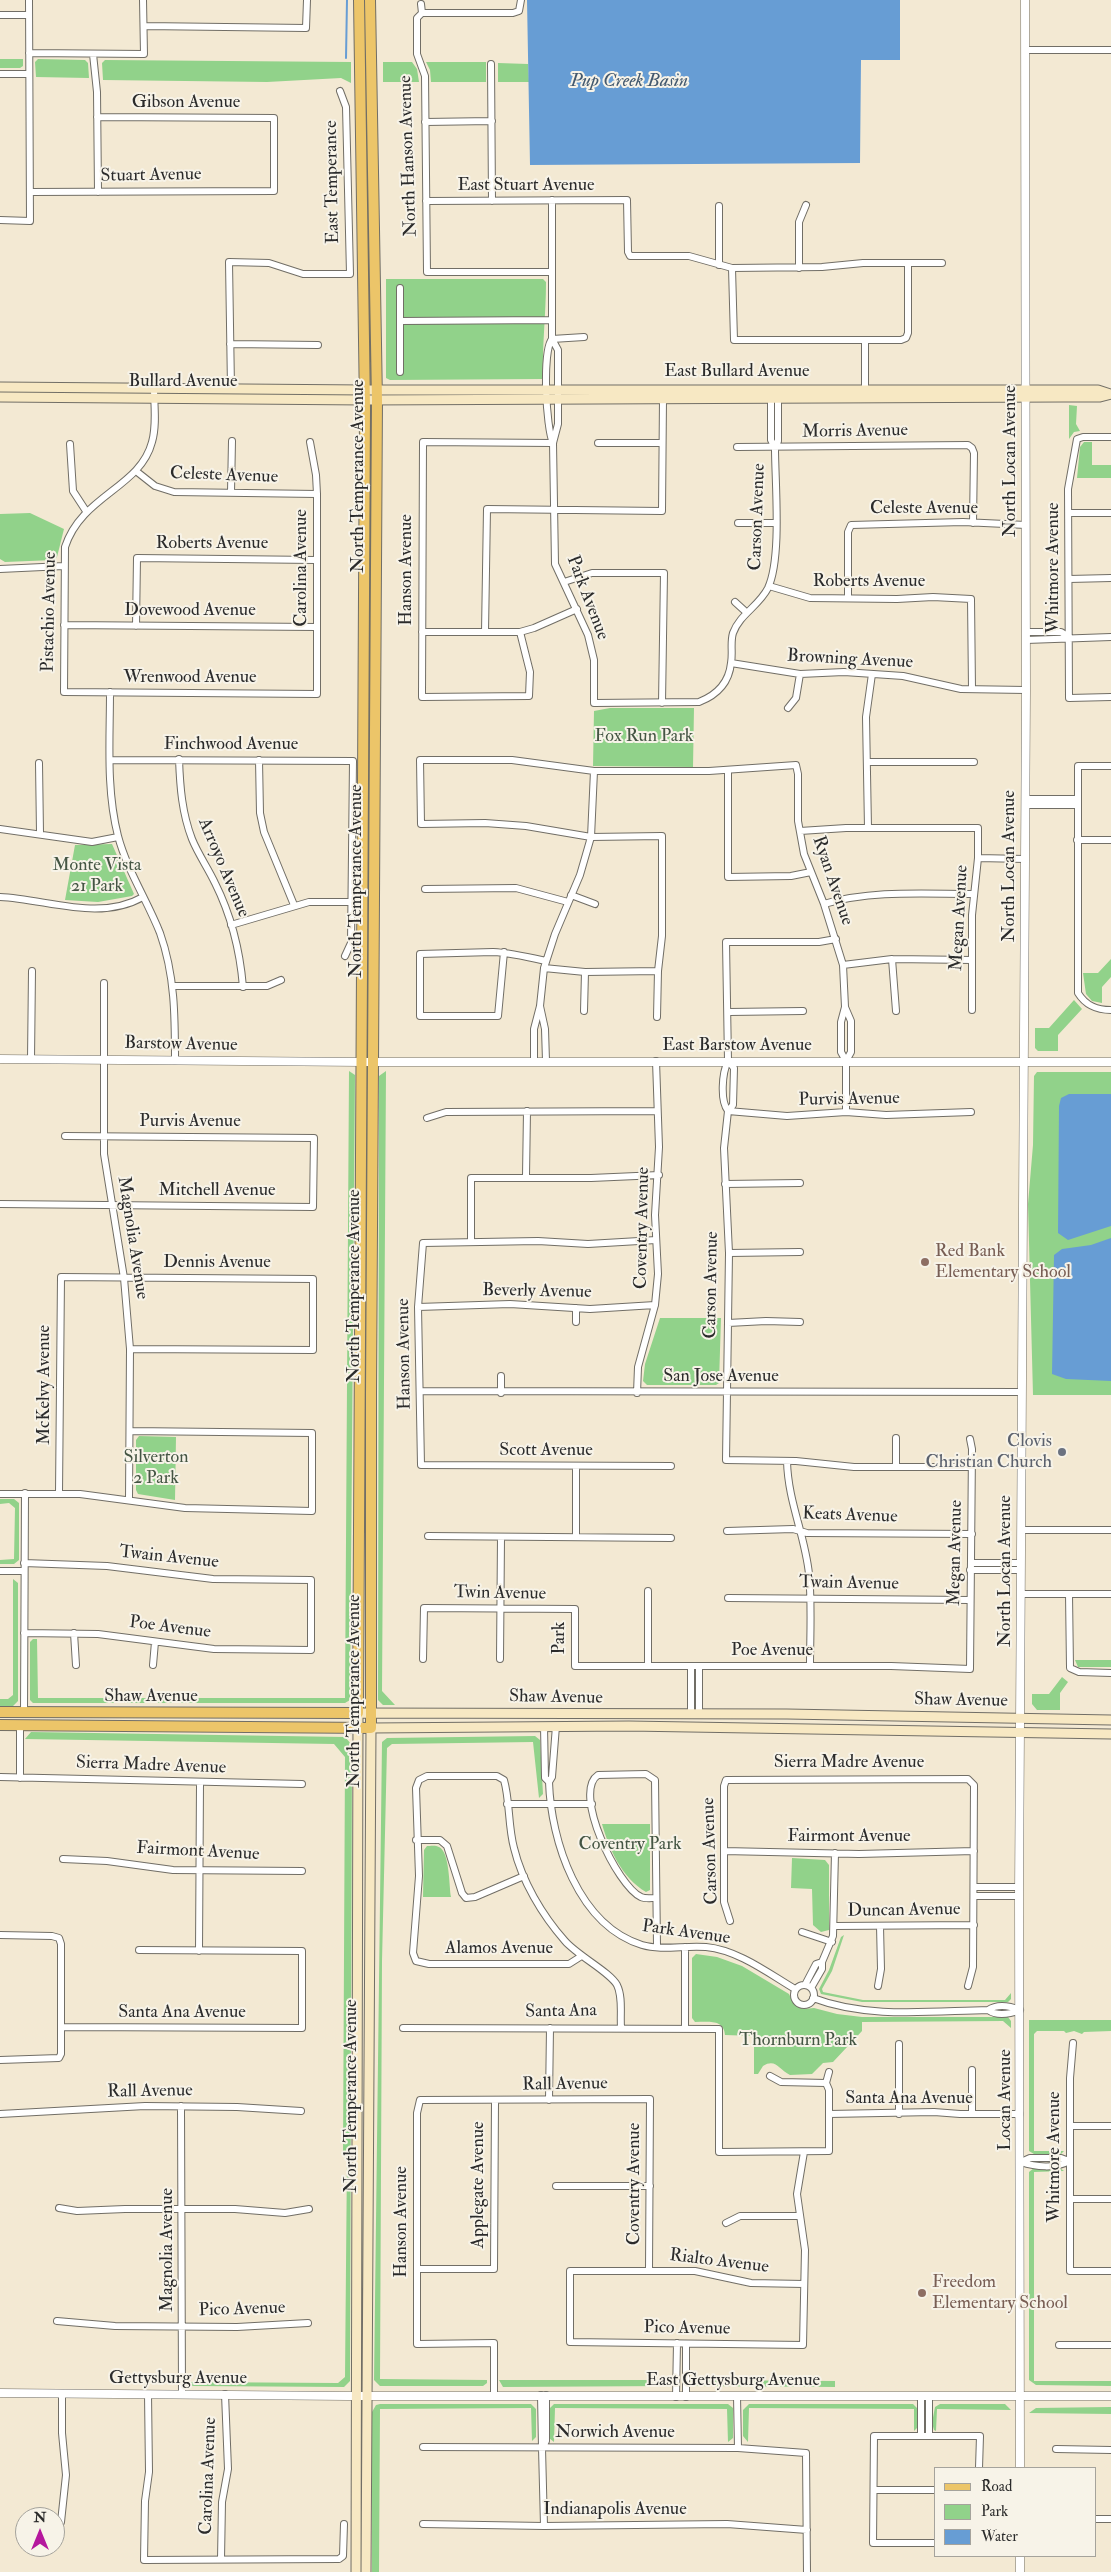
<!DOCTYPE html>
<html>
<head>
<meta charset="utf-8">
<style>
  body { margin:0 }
  #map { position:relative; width:1111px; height:2572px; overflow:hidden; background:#f3e9d3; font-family:"IM FELL Double Pica",serif }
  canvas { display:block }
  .legend { position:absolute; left:934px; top:2467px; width:162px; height:90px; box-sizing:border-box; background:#f7f3e8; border:1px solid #a5a39c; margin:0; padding:6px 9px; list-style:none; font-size:15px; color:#2b2b2b }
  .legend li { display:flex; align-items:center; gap:10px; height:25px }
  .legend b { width:25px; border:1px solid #a5a39c }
  .north { position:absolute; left:15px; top:2507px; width:50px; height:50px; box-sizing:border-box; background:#f7f3e8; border:1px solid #a5a39c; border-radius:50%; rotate:0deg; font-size:14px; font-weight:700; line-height:20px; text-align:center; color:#2b2b2b }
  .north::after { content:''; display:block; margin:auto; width:18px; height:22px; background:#b5179e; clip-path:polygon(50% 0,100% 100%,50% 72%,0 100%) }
</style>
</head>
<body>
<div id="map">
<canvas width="1111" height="2572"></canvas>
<ul class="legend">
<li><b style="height:6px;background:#ecc569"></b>Road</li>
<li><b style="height:14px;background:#91d28a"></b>Park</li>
<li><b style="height:14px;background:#679dd4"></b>Water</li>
</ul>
<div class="north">N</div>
</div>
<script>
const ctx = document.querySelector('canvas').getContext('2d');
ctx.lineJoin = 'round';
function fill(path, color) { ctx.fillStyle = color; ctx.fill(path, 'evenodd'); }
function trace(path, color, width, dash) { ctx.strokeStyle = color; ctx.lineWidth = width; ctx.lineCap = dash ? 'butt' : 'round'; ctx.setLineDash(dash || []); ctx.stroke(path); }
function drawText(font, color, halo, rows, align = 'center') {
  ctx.font = font + ' "IM FELL Double Pica",serif'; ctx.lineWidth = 4; ctx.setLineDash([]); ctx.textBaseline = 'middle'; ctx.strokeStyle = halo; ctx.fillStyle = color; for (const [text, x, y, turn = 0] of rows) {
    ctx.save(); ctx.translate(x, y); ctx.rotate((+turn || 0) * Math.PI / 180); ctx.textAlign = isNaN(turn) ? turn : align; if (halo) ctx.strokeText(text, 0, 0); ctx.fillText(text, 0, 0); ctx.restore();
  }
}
fill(new Path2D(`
  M0,59H23V66L20,68H0Z
  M38,59L85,60L88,63L89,78L36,77L35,62Z
  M105,60L351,62V83L341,78L267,82L103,80L102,63Z
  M383,62H412L417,69L419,82H383Z
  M426,62H486V82H431L430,70Z
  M498,63L528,64L529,82H498Z
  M386,279H543L546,282C546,314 542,346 543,379L390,380L386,378Z
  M1069,405L1077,406L1076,424L1080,431L1074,432L1069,439Z
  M1084,442H1092V465H1111V478H1077L1080,447Z
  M30,513L64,529L57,557L54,560L5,562L0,559V514Z
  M610,708H694L693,767L593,766L594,711Z
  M112,844L134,894L132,896L98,902L65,900L75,845Z
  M1111,959V977L1102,987V1003L1092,1001L1086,994L1083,973H1098Z
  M1074,1000L1082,1009L1058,1035V1051H1038L1035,1048V1028H1049Z
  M349,1071L355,1075L350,1700L345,1703H33L30,1700V1642L33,1639H37L38,1698H345Z
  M386,1071L382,1691L395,1705H383L378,1700L379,1076Z
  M1037,1072H1111V1395H1033L1028,1204L1033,1145L1034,1076Z
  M660,1318H721L719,1383L716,1385H647L643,1381L645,1364Z
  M139,1436L176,1437L175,1500L138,1494L136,1490V1440Z
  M0,1499H14L19,1503V1560L14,1564H0V1560L14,1559L15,1508L9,1503L0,1504Z
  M13,1579L18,1583V1701L12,1707L0,1706V1699H8L13,1695Z
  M1075,1660H1111V1667H1078Z
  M1062,1677L1068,1682L1060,1693V1710H1037L1032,1704V1694H1049Z
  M31,1732L345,1737L352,1745L350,2381L344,2387L191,2386L187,2382L338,2383L345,2377L347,2155H343L345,1757L334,1744L25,1739Z
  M535,1736L540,1740L543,1794L539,1798L533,1742L392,1744L387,1748L382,1961L380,2379L487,2380V2383L483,2386H380L374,2380L382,1742L387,1738Z
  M602,1824H650V1890L646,1892C622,1878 609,1849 602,1824Z
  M427,1846C430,1846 436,1845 439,1847C450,1852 449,1887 451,1897H423L424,1850Z
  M792,1858L825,1860L829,1865V1930L821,1932L813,1925L812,1889L791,1888Z
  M844,1935L832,1971L822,1989L823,1992L863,2000H1005L1011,1993V1999L1008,2002H862L821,1994L819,1989L829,1970L841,1937Z
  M696,1954L717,1957L742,1966L789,1994L794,2004L803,2009L814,2008L837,2014L862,2017H1008L1011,2021V2028L1003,2021L862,2022V2031L833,2062L823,2063L812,2074L790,2075C779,2070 776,2058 763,2066L758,2074H754V2036L725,2035C724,2019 708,2022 695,2022L692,2018V1958Z
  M1029,2020H1111V2031L1084,2032L1082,2034L1074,2031L1066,2033L1064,2031H1037L1034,2034V2151H1064L1061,2154H1034L1029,2151Z
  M1034,2168H1060L1064,2171L1034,2172V2381H1111V2386L1036,2385L1029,2380V2172Z
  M499,2380H671L669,2386L503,2387Z
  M690,2380L835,2381V2387L694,2386Z
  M380,2404H531L536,2409V2437L532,2441L531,2408L380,2409L379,2572H372V2412L376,2405Z
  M554,2404H728L733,2408V2438L728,2442L727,2409L555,2408L554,2442L549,2438V2409Z
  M749,2404H913L918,2409V2427L914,2431V2409L749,2408L748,2442L743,2436V2410Z
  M940,2404H1005L1011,2410L937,2409L936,2431L934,2430L932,2423L935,2407Z
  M1111,2407V2414L1029,2413L1036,2408Z`), '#91d28a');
fill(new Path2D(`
  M527,0H900V60H861L860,163L530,165Z
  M1069,1094H1111V1226L1068,1240L1058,1233L1059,1106L1061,1098Z
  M1111,1238V1381L1066,1379L1052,1374L1054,1255L1062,1249L1091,1245Z`), '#679dd4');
trace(new Path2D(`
  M346,58L347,0`), '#679dd4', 2);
const minor = new Path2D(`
  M421,4L422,13
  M422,13L417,18V54L425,76L427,272H552
  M422,13H513L519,11L521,0
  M0,15H29
  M144,26L306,28L307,0
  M1025,50H1111
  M29,53L144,54L143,0
  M93,54L97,92L98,192
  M491,64L492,201
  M0,74H29
  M425,122L492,121
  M30,192L274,191V118L97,117
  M552,200V339L558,350V424L553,443L555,564L588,635L594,660V703L699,702C717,695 729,683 731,663C733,653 730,643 733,633C740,614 759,606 768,588C782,558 775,483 775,448L771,440V394
  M426,201L627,200L628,252L630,256H689L732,268L822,267L863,263H942
  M719,206V265
  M0,220L30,221L29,0
  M732,268L734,340H901L906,338L908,333V263
  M799,268V222L806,205
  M400,288V372
  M400,321L552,320
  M552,339C542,351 546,428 553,443
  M552,339L584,337
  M230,344L318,345
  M154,388C154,405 157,425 152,442C140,488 82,495 65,547L64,692L317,694V494L316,475L310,442
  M231,388L229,262L269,263L303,274H350L346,107L340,91
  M865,388V341
  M1111,437H1083L1077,439L1068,489L1069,698L1111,697
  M598,443H662
  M70,444L73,491L86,511
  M737,447L968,445L972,448L974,453L973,523
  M775,448L778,441V395
  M136,471L155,486L174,492L317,494
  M231,492L232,441
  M1069,513H1111
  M738,523H775
  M0,569L64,566
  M1069,579L1111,578
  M564,582L592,573H664L662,703
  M769,586L810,598L897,599L933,597L971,599L972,689
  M848,598V532L851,525L963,522L1026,525
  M735,602L746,612
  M64,625L316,627
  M136,626L137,558L316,560
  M422,632H520L534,628L577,609
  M485,632L487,509L662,511L663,399
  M520,632L530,672L529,696L422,697L423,442L553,443
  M1026,632H1061L1069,637
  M1026,640L1111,637
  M731,663L800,674L844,672L903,676L961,689L1026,690
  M110,692C110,740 106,789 118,836C127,870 147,900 160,933C175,975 175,1017 175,1061
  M788,708L796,698L800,674
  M179,759C180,787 182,813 192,839C198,854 208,868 215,883C231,915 240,951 243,987
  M110,760L353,761L351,943L345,956
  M259,760L260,813L264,832L294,905
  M867,762H974
  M39,763L40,833
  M1111,766H1078V993C1086,1006 1097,1010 1111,1010
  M728,770V877L791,876L811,872
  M1025,799H1078
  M1025,805H1077
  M868,828L866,717L872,674
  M0,829L92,842L118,837
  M800,831L846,828H978V858L972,915V1010
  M1077,840H1111
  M978,858L1025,859
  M425,889L516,888L568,902
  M571,895L595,904
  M0,897C47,899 99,922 143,897
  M824,904C872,890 924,894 973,894
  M231,925L309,902H352
  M504,952L498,1016H420V954L493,952C511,953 528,957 546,961
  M892,959L896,1011
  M843,965L892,959L972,960
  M544,968L585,972L658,971
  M104,983V1154L124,1278L130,1349L129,1499
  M174,986H267L281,980
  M540,1006L545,1029L546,1061
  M845,1007L841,1022V1052L846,1061V1112
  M584,1011L585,972
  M729,1012L803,1011
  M657,1017L658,971L662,936V836L591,837L526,826L485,823L421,824L420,760H512L594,771H709L796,765L798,774V821L804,854L824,904L843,965L845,1007L851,1021V1052L846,1061
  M31,1059L32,971
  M534,1061V1029L540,1006L544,968L555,934L580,875L591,837L594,771
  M728,1061L734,1068L733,1105L728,1111L724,1148L729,1253L726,1460L796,1461L854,1467H972
  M728,1111C720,1101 722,1073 728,1061L726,942H819L836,939
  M728,1111L787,1116L846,1112L886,1115L971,1112
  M427,1118L446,1112L656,1111
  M526,1176L527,1111
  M725,1184L800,1183
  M0,1204L313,1207L314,1138L65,1136
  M656,1240L588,1244L538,1241L423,1243L418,1307L421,1465L671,1466
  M471,1242V1178H591L659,1175
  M729,1253L800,1252
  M418,1307L510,1304L590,1309L655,1305
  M576,1322V1308
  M728,1323L766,1321L800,1322
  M501,1376V1393
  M421,1391L1021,1392
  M637,1393L638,1367L655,1305L658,1274L655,1215L659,1147L656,1061
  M896,1438V1467
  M787,1461C788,1502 805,1535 809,1574C812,1604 810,1636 810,1666
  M576,1466V1537
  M59,1493L61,1277L313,1279V1350L130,1349
  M0,1494H80L185,1508L312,1511V1433L130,1431
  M1021,1530H1111
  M727,1531L793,1529L807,1533L972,1534
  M428,1536L671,1538
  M971,1563H1021
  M970,1570H1021
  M0,1571H24
  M1021,1594H1111
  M1069,1594L1070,1668L1079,1672L1111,1673
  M728,1598L970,1600
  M24,1633L98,1634L214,1649L311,1650V1580L213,1579L107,1566L24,1563
  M74,1633L76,1665
  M423,1659L424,1608L575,1609V1666H891L970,1669L972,1449L970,1439
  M500,1659L501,1537
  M153,1665L155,1642
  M648,1666V1591
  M691,1666V1715
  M24,1712L25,1493
  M699,1715V1666
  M20,1725V1778
  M544,1726L545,1778L549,1782C551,1841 578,1925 642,1945C662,1951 685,1945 706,1947C738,1950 768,1973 795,1989
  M0,1777L302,1784
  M549,1782L552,1777L556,1726
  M507,1804H592
  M416,1840H440L447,1846L462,1893L466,1898L475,1897L524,1876
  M724,1851L859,1854L974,1851
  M63,1859L107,1861L173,1870L302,1871
  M974,1887H1019
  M974,1896H1019
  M656,1898C651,1898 645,1899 641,1897C617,1886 572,1792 598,1775L646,1774L655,1780L657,1946
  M730,1921L724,1902V1786L726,1780L968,1779L974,1785L973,1967L968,1986
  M835,1926L974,1925
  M802,1932L832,1942
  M0,1935L52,1936L59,1938L61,1944V2054L59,2058L0,2060
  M199,1951L200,1783
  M580,1957L569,1964H429L416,1961L413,1953L419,1876L416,1788L419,1780L427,1776H497L504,1780C510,1801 508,1826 514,1848C522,1881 542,1915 565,1941C578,1956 610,1972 617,1985C623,1997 620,2014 621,2027
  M794 1995a10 10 0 1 1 20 0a10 10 0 1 1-20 0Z
  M805,1985L816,1964L822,1962
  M878,1986L881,1969L880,1926
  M811,1988L822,1969V1962L833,1936L835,1853
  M813,1998C868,2019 931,2011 988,2010C998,2017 1010,2014 1020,2010
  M988,2010C997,2004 1010,2006 1020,2010
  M62,2027L302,2028V1951L139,1950
  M403,2028L719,2029V2152L829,2151V2090L826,2083L829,2072
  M685,2028V1947
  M1073,2043L1070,2078V2271H1111
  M770,2076L781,2082L826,2083
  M549,2100L550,2028
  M181,2106L182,2394
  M0,2114L145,2106L237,2107L301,2111
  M829,2114L934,2112L960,2114H1020
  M899,2114V2044
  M972,2114V2070
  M1070,2126H1111
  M804,2152L797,2194L805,2250L803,2345L570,2342V2271H695L751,2283L804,2284
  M1030,2158H1061L1069,2161C1056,2169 1035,2167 1021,2162Z
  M556,2186H650
  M1070,2199H1111
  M59,2208L77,2211L125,2209H235L285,2213L309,2209
  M726,2223L740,2216H799
  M418,2269H494L495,2101
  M57,2321L115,2326L237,2327L308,2323
  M686,2344V2397
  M1059,2345H1111
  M148,2394L149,2472L145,2501L144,2560L339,2559L343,2556L344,2524
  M494,2395V2343L417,2344V2113L420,2100L650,2099L649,2270
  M541,2395L542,2448L546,2441V2395
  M737,2396L738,2448
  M676,2397L677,2343
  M921,2435V2397
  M929,2435V2397
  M423,2447L738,2448L806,2453L807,2572
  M542,2448L544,2526
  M1056,2449L1111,2450
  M874,2490H935
  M1095,2519H1111
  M61,2522L66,2475L62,2433V2393
  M423,2524L544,2526L727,2524L807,2530
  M935,2543H873L874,2436H980L979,2468
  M221,2559L222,2502L228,2469L225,2394`);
const tertiary = new Path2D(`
  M0,1059L362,1062H1111
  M0,2393L347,2396H1111
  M1020,2468L1019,1896L1026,690L1025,0
  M1020,2572V2556`);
const secondary = new Path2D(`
  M0,387L365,390H1098L1110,394
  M0,397L365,400L1063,397H1100L1111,394
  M356,2572L358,1713L787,1714L1111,1720
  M366,2572L371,1728L629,1726L1111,1734`);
const primary = new Path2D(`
  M0,1712L358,1713L365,408L359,0
  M0,1725L371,1728V1392L377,400L370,0`);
trace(minor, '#716e66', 8);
trace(tertiary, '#716e66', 9);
trace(secondary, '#716e66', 11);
trace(primary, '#716e66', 12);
trace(minor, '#fff', 6);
trace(tertiary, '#fff', 8);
trace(secondary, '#f7e8c3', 9);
trace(primary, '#ecc569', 10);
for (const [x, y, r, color] of [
  [925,1262,5,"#8d6e63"],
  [1062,1452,5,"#6b7280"],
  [922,2293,5,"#8d6e63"]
]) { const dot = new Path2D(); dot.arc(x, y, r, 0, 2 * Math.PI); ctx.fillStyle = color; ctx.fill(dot); trace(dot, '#f7f3e8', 2); }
drawText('18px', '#2b2b2b', '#f7f3e8', [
  ["Gibson Avenue",186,103],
  ["North Hanson Avenue",409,156,-92],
  ["Stuart Avenue",151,176,-1],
  ["East Temperance",333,182,-91],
  ["East Stuart Avenue",526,186],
  ["East Bullard Avenue",737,372],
  ["Bullard Avenue",183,382],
  ["Morris Avenue",855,432,-1],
  ["North Locan Avenue",1011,461,-90],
  ["Celeste Avenue",224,476,2],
  ["North Temperance Avenue",359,476,-90],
  ["Celeste Avenue",924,509],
  ["Carson Avenue",758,517,-88],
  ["Roberts Avenue",212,544],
  ["Carolina Avenue",302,568,-90],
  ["Whitmore Avenue",1054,568,-90],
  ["Hanson Avenue",407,570,-90],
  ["Roberts Avenue",869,582],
  ["Park Avenue",587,598,69],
  ["Dovewood Avenue",190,611],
  ["Pistachio Avenue",50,612,-89],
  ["Browning Avenue",850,660,3],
  ["Wrenwood Avenue",190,678],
  ["Finchwood Avenue",231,745],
  ["North Locan Avenue",1010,866,-90],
  ["Arroyo Avenue",223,868,67],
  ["North Temperance Avenue",357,881,-90],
  ["Ryan Avenue",832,881,71],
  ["Megan Avenue",960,918,-87],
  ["Barstow Avenue",181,1045,1],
  ["East Barstow Avenue",737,1046],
  ["Purvis Avenue",849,1100,-1],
  ["Purvis Avenue",190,1122],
  ["Mitchell Avenue",217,1191],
  ["Coventry Avenue",643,1228,-89],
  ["Magnolia Avenue",132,1238,81],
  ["Dennis Avenue",217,1263],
  ["Carson Avenue",712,1285,-89],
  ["North Temperance Avenue",355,1286,-90],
  ["Beverly Avenue",537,1292,1],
  ["Hanson Avenue",405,1354,-91],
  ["San Jose Avenue",721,1377],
  ["McKelvy Avenue",45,1385,-90],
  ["Scott Avenue",546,1451],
  ["Keats Avenue",850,1516,2],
  ["Megan Avenue",956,1553,-89],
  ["Twain Avenue",169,1558,6],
  ["North Locan Avenue",1006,1571,-90],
  ["Twain Avenue",849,1584,1],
  ["Twin Avenue",500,1594,1],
  ["Poe Avenue",170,1628,7],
  ["Park",560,1638,-90],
  ["Poe Avenue",772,1651],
  ["North Temperance Avenue",355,1691,-90],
  ["Shaw Avenue",151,1697],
  ["Shaw Avenue",556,1698,1],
  ["Shaw Avenue",961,1701,1],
  ["Sierra Madre Avenue",849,1763],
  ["Sierra Madre Avenue",151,1766,2],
  ["Fairmont Avenue",849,1837],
  ["Carson Avenue",711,1851,-92],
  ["Fairmont Avenue",198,1852,3],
  ["Duncan Avenue",904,1911,-1],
  ["Park Avenue",686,1933,8],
  ["Alamos Avenue",499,1949],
  ["Santa Ana",561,2012,-1],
  ["Santa Ana Avenue",182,2013],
  ["Rall Avenue",565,2085,-1],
  ["Rall Avenue",150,2092,-1],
  ["North Temperance Avenue",352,2096,-90],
  ["Santa Ana Avenue",909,2099],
  ["Locan Avenue",1006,2100,-90],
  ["Whitmore Avenue",1055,2157,-90],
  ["Coventry Avenue",635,2184,-90],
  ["Applegate Avenue",479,2185,-90],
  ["Hanson Avenue",402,2222,-90],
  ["Magnolia Avenue",168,2250,-90],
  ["Rialto Avenue",719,2262,7],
  ["Pico Avenue",242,2310,-2],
  ["Pico Avenue",687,2329,1],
  ["Gettysburg Avenue",178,2379],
  ["East Gettysburg Avenue",733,2381],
  ["Norwich Avenue",615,2433],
  ["Carolina Avenue",209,2476,-88],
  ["Indianapolis Avenue",615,2510]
]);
drawText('18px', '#445543', '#f7f3e8', [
  ["Fox Run Park",644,737],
  ["Monte Vista",97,866],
  ["21 Park",97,887],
  ["Silverton",156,1458],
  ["2 Park",156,1479],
  ["Coventry Park",630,1845],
  ["Thornburn Park",798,2041]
]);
drawText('18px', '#785e54', '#f7f3e8', [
  ["Red Bank",935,1252],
  ["Elementary School",935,1273],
  ["Freedom",932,2283],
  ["Elementary School",932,2304]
], 'left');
drawText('18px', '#5b616d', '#f7f3e8', [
  ["Clovis",1052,1442],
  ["Christian Church",1052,1463]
], 'right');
drawText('italic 19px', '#43596f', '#f7f3e8', [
  ["Pup Creek Basin",629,82]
]);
</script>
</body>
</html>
